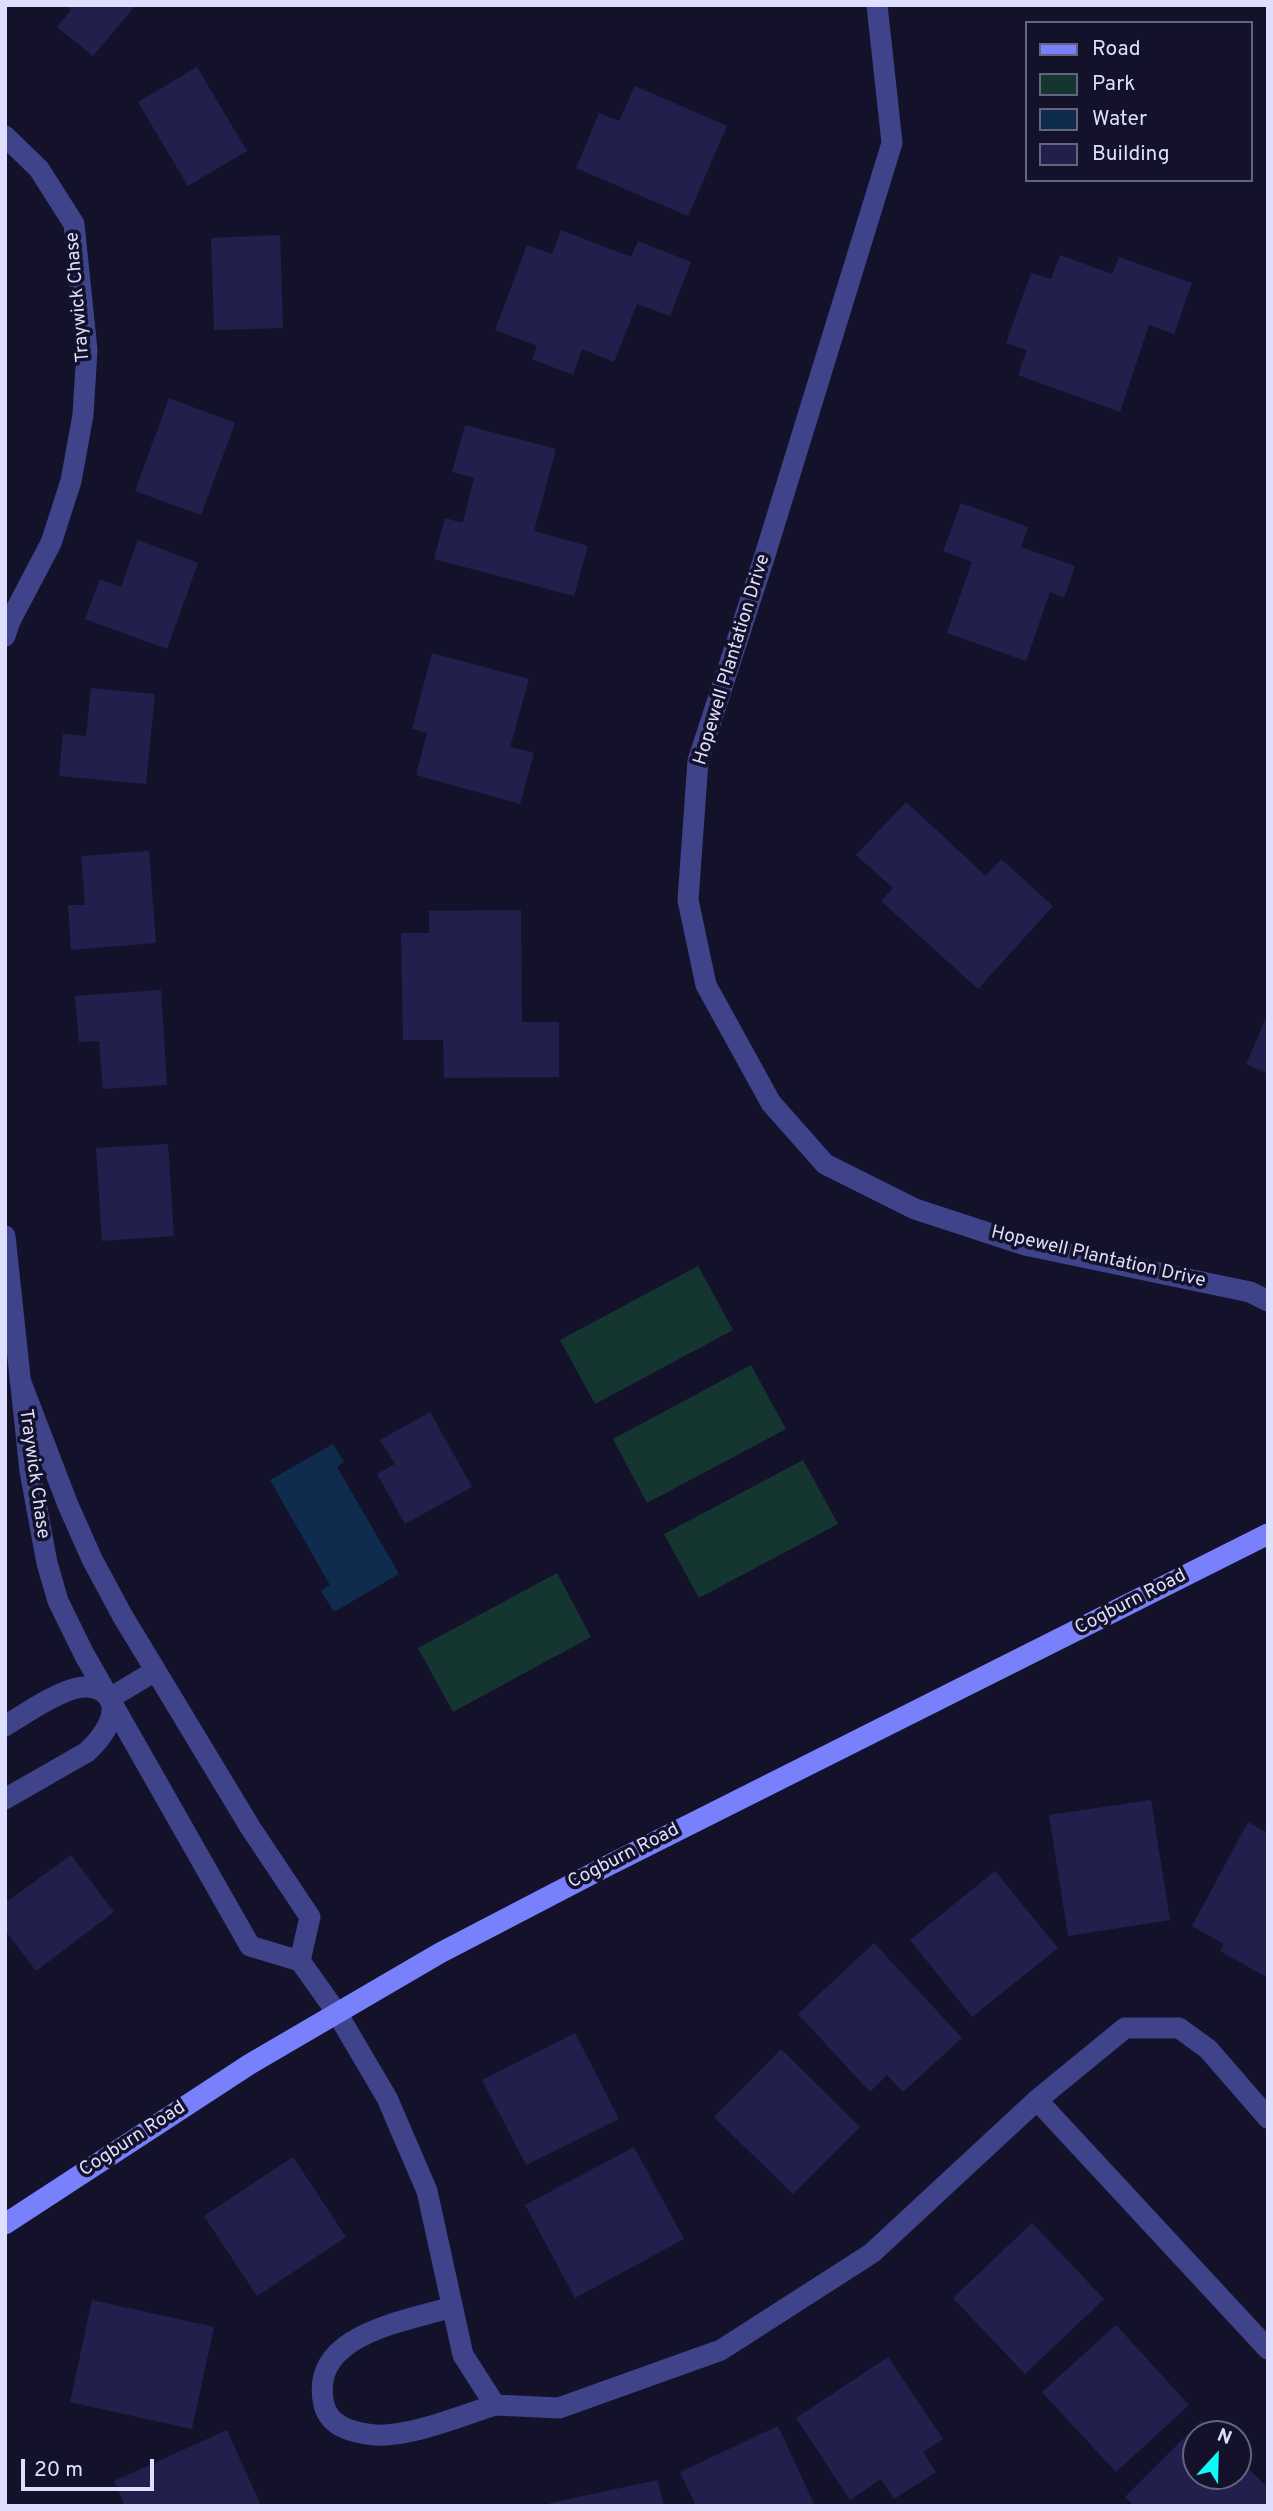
<!DOCTYPE html>
<html>
<head>
<meta charset="utf-8">
<style>
  body { margin:0 }
  #map { position:relative; width:1273px; height:2511px; overflow:hidden; background:#14122b; font-family:Overpass,sans-serif }
  canvas { display:block }
  .frame { position:absolute; inset:0; border:7px solid #dedefe; pointer-events:none }
  .legend { position:absolute; left:1025px; top:21px; width:228px; height:161px; box-sizing:border-box; background:#14122b; border:2px solid #65647f; margin:0; padding:9px 12px; list-style:none; font-size:21px; color:#dedefe }
  .legend li { display:flex; align-items:center; gap:14px; height:35px }
  .legend b { width:35px; border:2px solid #65647f }
  .north { position:absolute; left:1182px; top:2420px; width:70px; height:70px; box-sizing:border-box; background:#14122b; border:2px solid #65647f; border-radius:50%; rotate:22deg; font-size:19px; font-weight:700; line-height:28px; text-align:center; color:#dedefe }
  .north::after { content:''; display:block; margin:auto; width:24px; height:32px; background:#10f8f8; clip-path:polygon(50% 0,100% 100%,50% 72%,0 100%) }
  .scale { position:absolute; left:21px; top:2459px; width:133px; height:32px; box-sizing:border-box; border:4px solid #dedefe; border-top:0; padding-left:9px; font-size:21px; line-height:24px; white-space:nowrap; color:#dedefe; -webkit-text-stroke:5px #14122b; paint-order:stroke }
</style>
</head>
<body>
<div id="map">
<canvas width="1273" height="2511"></canvas>
<div class="frame"></div>
<ul class="legend">
<li><b style="height:9px;background:#7881fb"></b>Road</li>
<li><b style="height:19px;background:#153531"></b>Park</li>
<li><b style="height:19px;background:#0f2c4e"></b>Water</li>
<li><b style="height:19px;background:#231f4c"></b>Building</li>
</ul>
<div class="north">N</div>
<div class="scale">20 m</div>
</div>
<script>
const ctx = document.querySelector('canvas').getContext('2d');
ctx.lineJoin = 'round';
function fill(path, color) { ctx.fillStyle = color; ctx.fill(path, 'evenodd'); }
function trace(path, color, width, dash) { ctx.strokeStyle = color; ctx.lineWidth = width; ctx.lineCap = dash ? 'butt' : 'round'; ctx.setLineDash(dash || []); ctx.stroke(path); }
function drawText(font, color, halo, rows, align = 'center') {
  ctx.font = font + ' Overpass,sans-serif'; ctx.lineWidth = 7; ctx.setLineDash([]); ctx.textBaseline = 'middle'; ctx.strokeStyle = halo; ctx.fillStyle = color; for (const [text, x, y, turn = 0] of rows) {
    ctx.save(); ctx.translate(x, y); ctx.rotate((+turn || 0) * Math.PI / 180); ctx.textAlign = isNaN(turn) ? turn : align; if (halo) ctx.strokeText(text, 0, 0); ctx.fillText(text, 0, 0); ctx.restore();
  }
}
fill(new Path2D(`
  M698,1266L733,1330L595,1404L560,1340Z
  M751,1365L786,1429L647,1503L613,1439Z
  M803,1460L838,1524L699,1598L664,1534Z
  M557,1573L591,1637L453,1712L418,1648Z`), '#153531');
fill(new Path2D(`
  M333,1444L344,1462L337,1467L399,1574L334,1612L321,1591L330,1585L270,1480Z`), '#0f2c4e');
fill(new Path2D(`
  M66,5H136L93,56L57,27L71,10Z
  M197,67L247,151L188,186L138,102Z
  M635,86L727,126L688,216L576,168L599,113L619,121Z
  M561,230L631,257L638,241L691,262L670,316L637,304L614,362L582,349L573,375L532,359L537,346L495,330L527,245L552,254Z
  M280,235L283,328L214,330L211,238Z
  M1060,255L1112,274L1119,257L1192,283L1174,334L1149,325L1120,412L1018,375L1027,350L1006,343L1031,273L1051,279Z
  M169,398L235,423L201,515L135,491Z
  M465,425L556,449L534,531L588,546L574,596L434,559L445,518L463,523L474,478L452,472Z
  M961,503L1028,527L1021,547L1075,566L1064,598L1050,592L1026,661L947,633L972,562L943,551Z
  M138,540L198,563L167,649L85,619L100,579L121,587Z
  M432,653L529,679L510,747L534,753L520,804L416,775L427,733L412,729Z
  M91,688L155,694L146,784L59,776L63,734L86,736Z
  M906,802L986,876L1001,859L1053,906L978,989L881,901L893,888L856,855Z
  M149,851L156,943L71,950L68,905H85L81,856Z
  M521,910L522,1022H559V1077L444,1078L443,1040H403L401,933H429V911Z
  M161,990L167,1085L103,1089L99,1041L79,1042L75,996Z
  M1268,1014V1074L1246,1064Z
  M168,1144L174,1236L102,1241L96,1148Z
  M430,1412L472,1487L405,1524L377,1474L395,1464L380,1440Z
  M1151,1800L1170,1920L1068,1936L1049,1815Z
  M1248,1822L1268,1833V1978L1220,1951L1224,1944L1192,1926Z
  M71,1855L114,1912L36,1971L5,1930V1903Z
  M995,1871L1058,1948L972,2017L910,1940Z
  M874,1943L962,2038L903,2092L887,2075L870,2092L798,2014Z
  M575,2033L619,2119L526,2165L482,2080Z
  M781,2049L860,2127L793,2194L714,2117Z
  M634,2147L684,2239L575,2298L525,2205Z
  M293,2157L346,2237L257,2296L204,2216Z
  M1032,2223L1104,2299L1025,2374L953,2298Z
  M92,2300L214,2327L192,2429L70,2402Z
  M1116,2325L1189,2405L1116,2472L1042,2392Z
  M888,2357L943,2439L923,2452L936,2472L894,2499L881,2479L850,2500L796,2418Z
  M1201,2421L1214,2434H1196V2476H1238V2458L1268,2488V2506H1134L1125,2497Z
  M778,2426L815,2506H696L680,2472Z
  M227,2430L261,2506H125L114,2481Z
  M658,2480L664,2506H551L550,2503Z`), '#231f4c');
trace(new Path2D(`
  M877,5L892,143L765,555L698,761L688,900L706,985L771,1103L825,1164L915,1209L1025,1245L1250,1292L1268,1301
  M5,136L39,169L74,224L87,350L83,415L71,481L51,543L10,621L5,636
  M5,1236L30,1471L47,1563L58,1601L84,1654L250,1946L300,1961
  M20,1380L68,1505L92,1559L122,1615L250,1827L310,1917L300,1961L337,2013L387,2098L427,2191L463,2355L495,2405L559,2408L721,2350L872,2253L1037,2100L1125,2028H1179L1208,2049L1268,2118
  M110,1698L155,1671
  M5,1726C25,1714 55,1693 77,1688C86,1686 96,1687 103,1692C126,1708 101,1739 87,1752L5,1799
  M1037,2100L1268,2349
  M452,2307C404,2322 308,2334 324,2405C330,2428 355,2433 375,2435C411,2437 460,2416 495,2405`), '#3f4389', 21);
trace(new Path2D(`
  M5,2224L250,2064L440,1953L609,1865L1268,1534`), '#7881fb', 21);
drawText('19px', '#dedefe', '#14122b', [
  ["Traywick Chase",79,297,-95],
  ["Hopewell Plantation Drive",733,660,-73],
  ["Hopewell Plantation Drive",1098,1258,13],
  ["Traywick Chase",33,1474,82],
  ["Cogburn Road",1131,1603,-27],
  ["Cogburn Road",624,1857,-27],
  ["Cogburn Road",133,2140,-33]
]);
</script>
</body>
</html>
